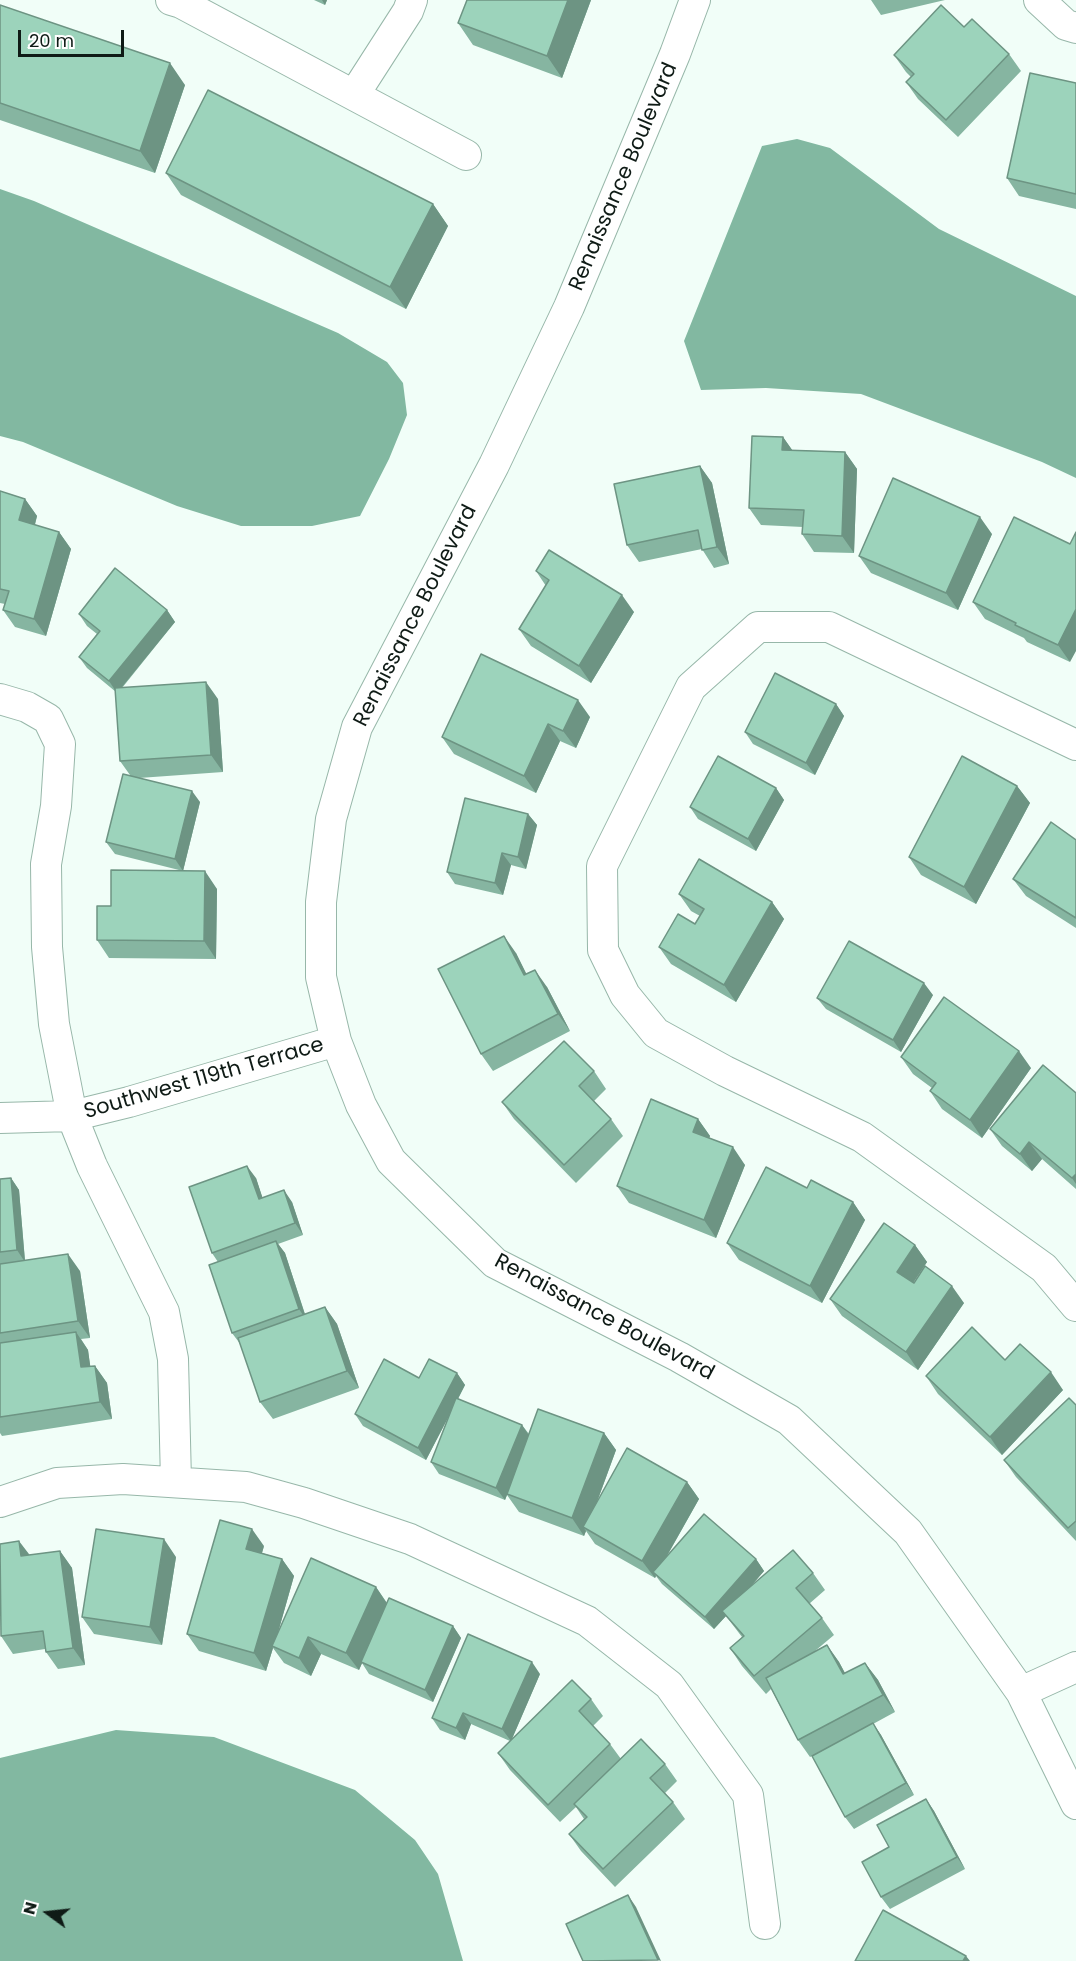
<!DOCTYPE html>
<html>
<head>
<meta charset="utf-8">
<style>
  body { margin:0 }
  #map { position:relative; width:1076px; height:1961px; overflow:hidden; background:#f1fef8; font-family:Poppins,sans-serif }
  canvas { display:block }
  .north { position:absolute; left:18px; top:1883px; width:60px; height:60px; -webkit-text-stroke:4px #fff; paint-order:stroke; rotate:285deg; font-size:16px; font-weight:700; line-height:24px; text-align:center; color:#0f1b16 }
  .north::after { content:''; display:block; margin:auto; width:21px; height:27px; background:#0f1b16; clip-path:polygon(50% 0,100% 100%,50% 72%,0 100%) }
  .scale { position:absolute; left:18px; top:30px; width:106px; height:27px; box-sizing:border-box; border:3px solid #0f1b16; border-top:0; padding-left:8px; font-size:18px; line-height:21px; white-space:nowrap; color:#0f1b16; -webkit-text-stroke:4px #fff; paint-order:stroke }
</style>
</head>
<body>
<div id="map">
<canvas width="1076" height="1961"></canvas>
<div class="north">N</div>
<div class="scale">20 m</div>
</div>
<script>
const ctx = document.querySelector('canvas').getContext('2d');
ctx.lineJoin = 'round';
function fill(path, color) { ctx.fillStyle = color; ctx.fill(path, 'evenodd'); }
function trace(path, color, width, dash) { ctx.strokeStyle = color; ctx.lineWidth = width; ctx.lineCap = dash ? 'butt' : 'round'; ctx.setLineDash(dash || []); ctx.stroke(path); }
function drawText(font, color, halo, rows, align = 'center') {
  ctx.font = font + ' Poppins,sans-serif'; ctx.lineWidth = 4.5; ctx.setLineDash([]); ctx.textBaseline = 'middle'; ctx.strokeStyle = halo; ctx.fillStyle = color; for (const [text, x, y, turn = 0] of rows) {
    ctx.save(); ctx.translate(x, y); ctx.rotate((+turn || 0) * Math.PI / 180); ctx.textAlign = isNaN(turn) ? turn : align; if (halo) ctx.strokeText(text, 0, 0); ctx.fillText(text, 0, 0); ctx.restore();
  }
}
fill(new Path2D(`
  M797,139L830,148L939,229L1076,296V478L1042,462L861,394L766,388L701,390L684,341L762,146Z
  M0,189L34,201L338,333L387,362L403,383L407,415L389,459L360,516L312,526H241L177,506L23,442L0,436Z
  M116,1730L214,1737L355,1790L415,1840L438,1874L463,1961H0V1758Z`), '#82b8a1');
const street = new Path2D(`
  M171,0L181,3L466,155
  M695,0L675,54L569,307L494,465L357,727L331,819L321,902V977L336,1041L361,1105L391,1161L495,1263L679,1357L789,1420L908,1532L1021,1692L1076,1804
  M1039,0L1066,25L1076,28
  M354,95L408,11L412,0
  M0,699L27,707L48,719L60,744L56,806L46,864L47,947L54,1024L72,1116L92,1166L164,1312L173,1359L176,1481
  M1076,745L829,627H758L691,687L602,866L603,950L625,995L656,1033L725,1071L862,1137L1044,1268L1076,1306
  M0,1118L72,1116L129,1102L336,1041
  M0,1502L57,1483L123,1479L246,1487L304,1503L410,1539L587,1621L669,1685L748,1795L765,1924
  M1021,1692L1076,1667`);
trace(street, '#97b7a9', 32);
trace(street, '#fff', 30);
fill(new Path2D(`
  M314,0H327L325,5Z
  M591,0L562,78L473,45L458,23Z
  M871,0H945L881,15Z
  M0,5L185,85L155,173L0,120Z
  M964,27L1009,54L1021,71L958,137L918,99L906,82L911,77L906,72L894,55Z
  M1076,83V209L1019,196L1007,178Z
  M166,173L433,204L448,226L406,309L181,195Z
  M783,437L792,450L845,452L857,469L854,553L814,552L802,534L803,527L761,525L749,508Z
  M700,466L712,483L729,564L714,568L702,549L639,562L627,545Z
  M0,491L25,499L37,516L35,525L59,532L71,549L46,636L15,627L3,610L5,604L0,603Z
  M1014,517L1070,662L1027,642L1024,638L985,619L973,602Z
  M992,534L958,610L871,573L859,556Z
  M536,571L634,612L591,683L531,646L519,629L546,586Z
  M167,610L175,622L122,688L218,699L223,772L139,778L200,802L183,871L217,889L216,959L109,958L97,940L111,906L183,871L115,854L106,842L130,775L120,761L116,692L87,668L79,657L97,634L87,626L79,614Z
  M836,704L844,716L815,775L753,744L745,732Z
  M590,717L576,748L560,741L536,793L454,754L442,737Z
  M1017,786L1030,803L976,904L921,875L909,857Z
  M776,788L784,800L756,851L698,819L690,807Z
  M528,814L537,825L526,869L511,865L503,895L455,884L447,872Z
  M1076,840V928L1026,896L1013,879Z
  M679,894L772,902L784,919L736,1002L671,964L659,947L695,924L700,916L691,911Z
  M516,953L526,974L547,987L570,1031L493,1071L481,1054Z
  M933,995L901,1052L826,1009L817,998Z
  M901,1057L1031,1068L982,1138L942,1109L930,1091L932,1088L913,1074Z
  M594,1071L606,1089L594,1101L611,1119L623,1136L576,1183L514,1119L502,1102Z
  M1076,1093V1189L1042,1159L1032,1171L1002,1146L990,1129Z
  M698,1119L710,1136L709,1138L745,1165L716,1238L629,1203L617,1186Z
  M11,1178L19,1190L25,1260L80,1271L90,1338L81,1339L88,1350L90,1366H95L107,1383L112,1419L2,1436L0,1433V1179Z
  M256,1178L262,1197L292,1202L303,1235L278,1244L285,1253L305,1314L325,1307L337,1324L359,1388L273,1419L260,1402L241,1345L232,1333L218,1262L212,1253Z
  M807,1188L853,1202L865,1220L822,1303L739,1260L727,1243Z
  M915,1245L927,1262L913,1283L964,1303L918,1370L842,1316L830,1299Z
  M1005,1360L1063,1390L1002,1455L938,1394L926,1376Z
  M457,1373L465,1385L458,1399L522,1425L529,1434L604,1433L616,1450L597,1502L687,1482L699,1499L667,1556L756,1559L764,1571L752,1585L813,1573L825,1590L809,1604L822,1618L834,1635L815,1651L827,1645L839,1662L845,1673L865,1663L878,1680L895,1712L873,1724L881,1735L914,1795L854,1829L845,1817L831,1746L810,1757L798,1740L771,1689L766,1694L742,1666L730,1648L742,1637L726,1616L714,1629L662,1584L656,1576L655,1578L595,1544L586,1531L584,1536L519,1512L507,1495L505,1500L439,1474L431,1462L449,1416L426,1460L363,1426L355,1414L419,1378Z
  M1076,1405V1541L1016,1477L1004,1460Z
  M264,1546L262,1553L282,1559L294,1576L278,1632L376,1587L387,1603L453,1626L461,1638L433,1702L369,1674L362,1663L359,1670L321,1654L311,1676L284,1663L273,1648L266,1671L199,1651L187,1634Z
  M60,1551L72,1568L85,1665L58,1669L46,1652L45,1649L13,1654L1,1636L29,1555Z
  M176,1557L162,1645L94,1634L82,1617Z
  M540,1674L512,1739L591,1699L603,1716L593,1726L610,1744L621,1759L665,1764L677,1781L665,1793L673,1802L685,1819L615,1887L581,1851L569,1834L584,1819L576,1807L560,1822L510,1770L498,1753L510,1741L471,1724L465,1740L440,1730L432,1718Z
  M926,1799L934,1811L965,1869L890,1909L881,1897L889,1847Z`), '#86b5a1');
fill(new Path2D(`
  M322,0H327L325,5Z
  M568,0H591L562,78L547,56Z
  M170,63L185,85L155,173L140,151Z
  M433,204L448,226L406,309L390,287Z
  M783,437L795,454L782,450Z
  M845,452L857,469L854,553L842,536Z
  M700,466L712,483L729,564L717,547Z
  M25,499L37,516L31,538L19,520Z
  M980,517L992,534L958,610L946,593Z
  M59,532L71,549L46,636L34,619Z
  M622,595L634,612L591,683L579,666Z
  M1076,609V651L1070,662L1058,645Z
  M167,610L175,622L117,693L109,681Z
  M206,682L218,699L223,772L211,755Z
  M578,700L590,717L576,748L563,731Z
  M836,704L844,716L815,775L806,763Z
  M548,724L560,741L536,793L524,776Z
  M1017,786L1030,803L976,904L964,887Z
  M776,788L784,800L756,851L748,839Z
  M192,791L200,802L183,871L175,859Z
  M528,814L537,825L526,869L518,857Z
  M502,853L511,865L503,895L495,883Z
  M205,871L217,889L216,959L204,941Z
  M772,902L784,919L736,1002L724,985Z
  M504,936L516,953L536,993L524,975Z
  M535,970L547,987L570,1031L558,1014Z
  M924,983L933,995L901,1052L893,1040Z
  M1019,1051L1031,1068L982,1138L970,1120Z
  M698,1119L710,1136L705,1149L693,1132Z
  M1029,1142L1042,1159L1032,1171L1020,1154Z
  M733,1147L745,1165L716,1238L704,1220Z
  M247,1166L256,1178L267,1211L259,1199Z
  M1076,1174V1184L1072,1178Z
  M11,1178L19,1190L25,1262L17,1250Z
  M284,1190L292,1202L303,1235L295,1223Z
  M853,1202L865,1220L822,1303L810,1286Z
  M276,1241L285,1253L307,1321L299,1309Z
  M915,1245L927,1262L909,1289L897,1272Z
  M68,1254L80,1271L90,1338L78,1321Z
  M952,1286L964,1303L918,1370L906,1352Z
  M325,1307L337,1324L359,1388L347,1371Z
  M76,1332L88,1350L93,1385L81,1367Z
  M95,1366L107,1383L112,1419L100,1402Z
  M1051,1372L1063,1390L1002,1455L990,1437Z
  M457,1373L465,1385L426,1460L418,1448Z
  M522,1425L530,1437L505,1500L496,1488Z
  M604,1433L616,1450L587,1529L583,1527L586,1531L584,1536L572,1518Z
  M687,1482L699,1499L656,1575L653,1572L656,1576L655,1578L642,1561Z
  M252,1529L264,1546L258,1566L246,1549Z
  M164,1539L176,1557L162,1645L150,1627Z
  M19,1541L32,1558L21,1556Z
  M60,1551L72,1568L85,1665L73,1648Z
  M282,1559L294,1576L274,1647L272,1646L273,1648L266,1671L254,1653Z
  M756,1559L764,1571L726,1615L722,1611L726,1616L714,1629L705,1617Z
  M376,1587L388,1605L359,1670L346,1653Z
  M453,1626L461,1638L433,1702L425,1690Z
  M308,1637L321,1654L311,1676L299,1658Z
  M827,1645L839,1662L855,1692L843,1674Z
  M532,1662L540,1674L511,1741L502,1729Z
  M865,1663L878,1680L895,1712L883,1695Z
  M463,1713L471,1724L465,1740L456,1728Z
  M873,1723L881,1735L914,1795L906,1783Z
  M926,1799L934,1811L965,1869L957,1857Z
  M628,1895L636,1907L661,1961L658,1960Z
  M966,1956L970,1961H963Z`), '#6d9483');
const building = new Path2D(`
  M467,0H568L547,56L458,23Z
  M0,5L170,63L140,151L0,103Z
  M941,5L964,27L972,19L1009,54L946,120L906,82L914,74L894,55Z
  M1030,73L1076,83V194L1007,178Z
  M208,90L433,204L390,287L166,173Z
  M752,436L783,437L782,450L845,452L842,536L802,534L804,510L749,508Z
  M700,466L717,547L702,550L698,530L627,545L614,484Z
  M893,478L980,517L946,593L859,556Z
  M0,491L25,499L19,520L59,532L34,619L3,610L9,591L0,589Z
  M1014,517L1070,544L1076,532V609L1058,645L1015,625L1016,623L973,602Z
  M549,550L622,595L579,666L519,629L549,580L536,571Z
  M115,568L167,610L109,681L79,657L100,631L79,614Z
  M481,654L578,700L563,731L548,724L524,776L442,737Z
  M775,673L836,704L806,763L745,732Z
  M206,682L211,755L120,761L115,688Z
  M718,756L776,788L748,839L690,807Z
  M962,756L1017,786L964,887L909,857Z
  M123,774L192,791L175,859L106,842Z
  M465,798L528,814L518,857L502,853L495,883L447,872Z
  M1051,822L1076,840V918L1013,879Z
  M699,859L772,902L724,985L659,947L678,914L695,924L704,909L679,894Z
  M111,870L205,871L204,941L97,940V906H111Z
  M504,936L524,975L535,970L558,1014L481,1054L438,969Z
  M849,941L924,983L893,1040L817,998Z
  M944,997L1019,1051L970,1120L930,1091L936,1083L901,1057Z
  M564,1041L594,1071L579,1086L611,1119L564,1165L502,1102Z
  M1043,1065L1076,1093V1174L1072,1178L1029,1142L1020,1154L990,1129Z
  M651,1099L698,1119L693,1132L733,1147L704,1220L617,1186Z
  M247,1166L259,1199L284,1190L295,1223L212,1253L189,1187Z
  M766,1167L807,1188L811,1180L853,1202L810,1286L727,1243Z
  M11,1178L17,1250L0,1252V1179Z
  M884,1223L915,1245L897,1272L914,1283L925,1266L952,1286L906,1352L830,1299Z
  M276,1241L299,1309L232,1333L209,1265Z
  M68,1254L78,1321L0,1333V1264Z
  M325,1307L347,1371L260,1402L238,1338Z
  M972,1327L1005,1360L1020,1344L1051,1372L990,1437L926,1376Z
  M76,1332L81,1367L95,1366L100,1402L0,1417V1343Z
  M384,1359L419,1378L429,1359L457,1373L418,1448L355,1414Z
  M456,1398L522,1425L496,1488L431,1462Z
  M1069,1398L1076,1405V1521L1068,1528L1004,1460Z
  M538,1409L604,1433L572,1518L507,1494Z
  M627,1448L687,1482L642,1561L583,1527Z
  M704,1514L756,1559L705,1617L653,1572Z
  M220,1520L252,1529L246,1549L282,1559L254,1653L187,1634Z
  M96,1529L164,1539L150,1627L82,1617Z
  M19,1541L21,1556L60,1551L73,1648L46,1652L43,1631L1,1636L0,1544Z
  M793,1550L813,1573L796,1588L822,1618L754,1676L730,1648L744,1636L722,1611Z
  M311,1558L376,1587L346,1653L308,1637L299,1658L272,1646Z
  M389,1598L453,1626L425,1690L361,1662Z
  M468,1634L532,1662L502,1729L463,1713L456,1728L432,1718Z
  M827,1645L843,1674L865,1663L883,1695L798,1740L766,1678Z
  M572,1680L591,1699L579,1711L610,1744L548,1805L498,1753Z
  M873,1723L906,1783L845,1817L812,1756Z
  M641,1739L665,1764L650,1778L673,1802L603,1869L569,1834L587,1817L574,1804Z
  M926,1799L957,1857L881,1897L862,1862L889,1847L877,1825Z
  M628,1895L658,1960L583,1961L566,1924Z
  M883,1910L966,1956L963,1961H855Z`);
fill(building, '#9cd3bb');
trace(building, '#6d9483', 1.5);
drawText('21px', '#0f1b16', '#fff', [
  ["Renaissance Boulevard",624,177,-67],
  ["Renaissance Boulevard",416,616,-63],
  ["Southwest 119th Terrace",204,1079,-16],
  ["Renaissance Boulevard",604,1318,28]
]);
</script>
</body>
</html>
